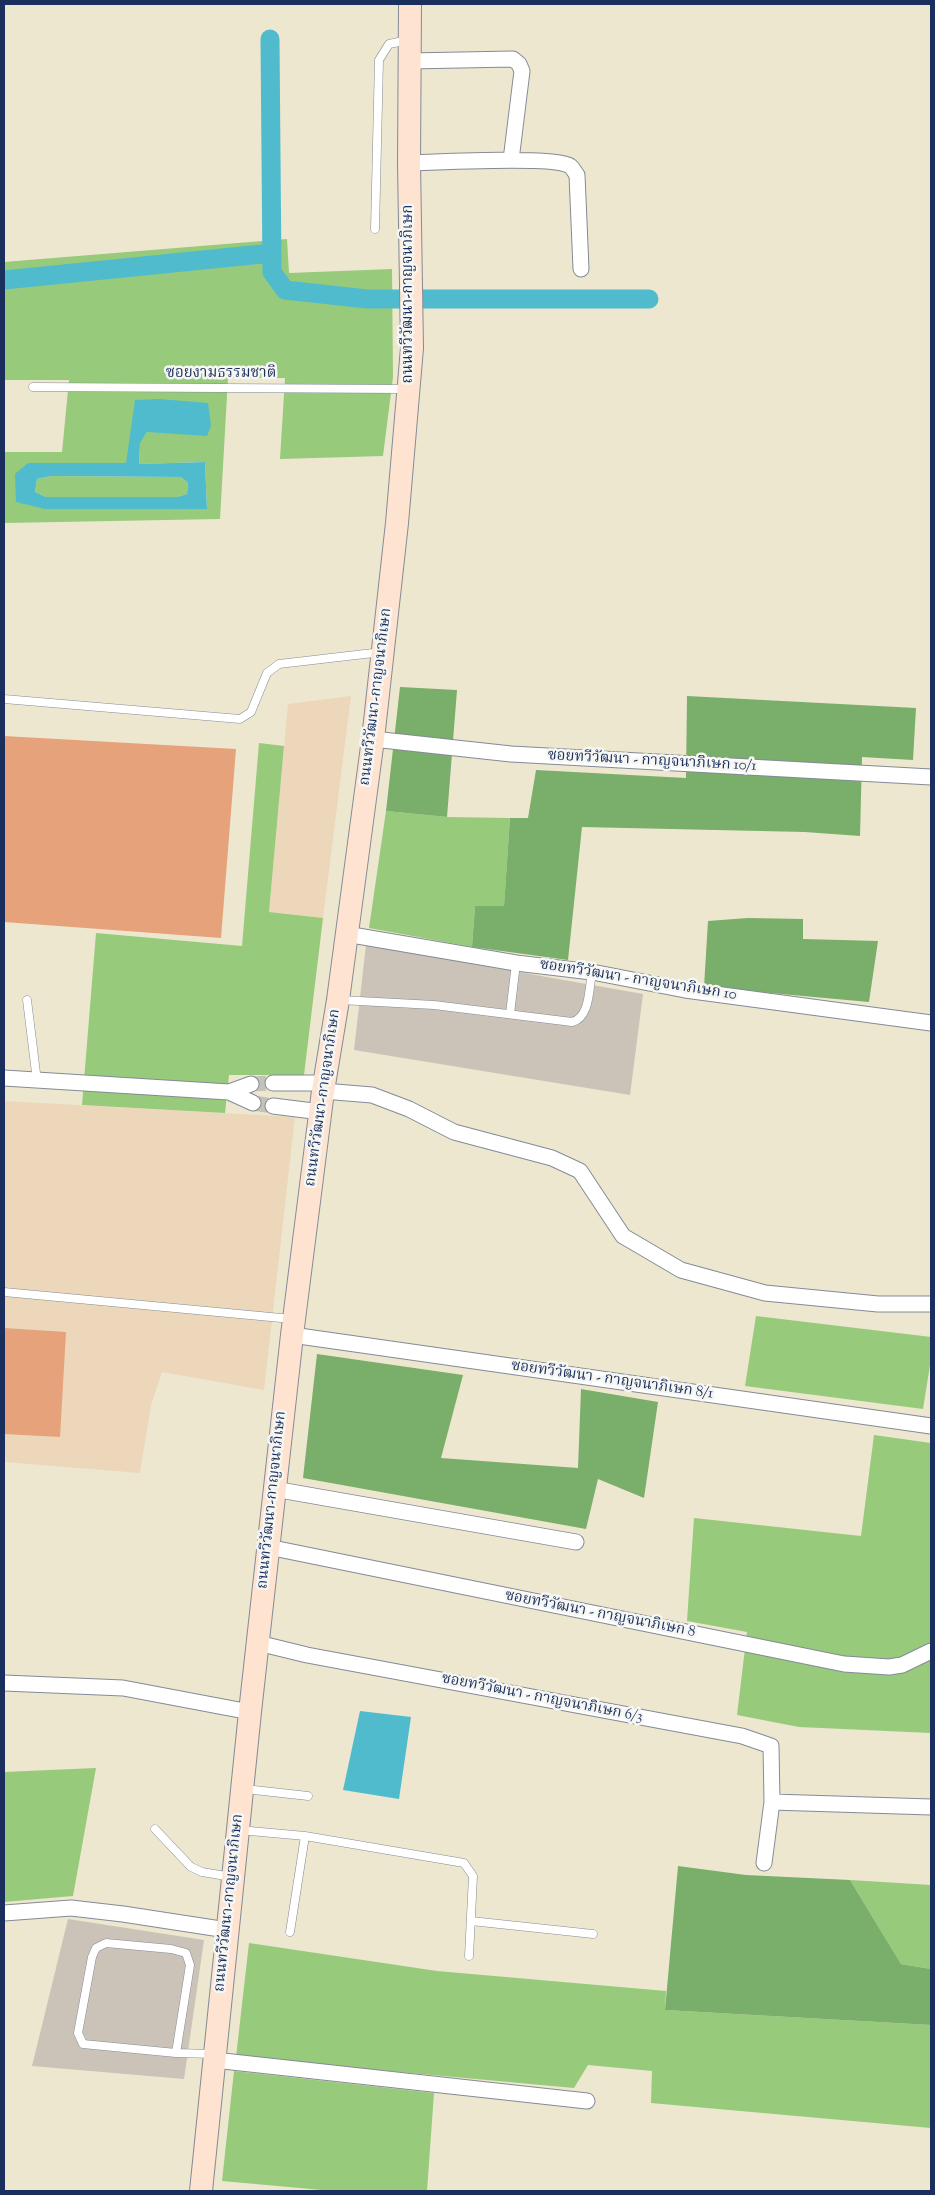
<!DOCTYPE html>
<html>
<head>
<meta charset="utf-8">
<style>
  body { margin:0 }
  #map { position:relative; width:935px; height:2195px; overflow:hidden; background:#ede7cf; font-family:"Sorts Mill Goudy",serif }
  canvas { display:block }
  .frame { position:absolute; inset:0; border:5px solid #1b2f5e; pointer-events:none }
</style>
</head>
<body>
<div id="map">
<canvas width="935" height="2195"></canvas>
<div class="frame"></div>
</div>
<script>
const ctx = document.querySelector('canvas').getContext('2d');
ctx.lineJoin = 'round';
function fill(path, color) { ctx.fillStyle = color; ctx.fill(path, 'evenodd'); }
function trace(path, color, width, dash) { ctx.strokeStyle = color; ctx.lineWidth = width; ctx.lineCap = dash ? 'butt' : 'round'; ctx.setLineDash(dash || []); ctx.stroke(path); }
function drawText(font, color, halo, rows, align = 'center') {
  ctx.font = font + ' "Sorts Mill Goudy","Noto Serif Thai",serif'; ctx.lineWidth = 5; ctx.setLineDash([]); ctx.textBaseline = 'middle'; ctx.strokeStyle = halo; ctx.fillStyle = color; for (const [text, x, y, turn = 0] of rows) {
    ctx.save(); ctx.translate(x, y); ctx.rotate((+turn || 0) * Math.PI / 180); ctx.textAlign = isNaN(turn) ? turn : align; if (halo) ctx.strokeText(text, 0, 0); ctx.fillText(text, 0, 0); ctx.restore();
  }
}
fill(new Path2D(`
  M351,696L323,918L269,912L288,704Z
  M4,1101L295,1117L264,1390L162,1372L151,1405L140,1473L4,1462Z`), '#ecd7ba');
fill(new Path2D(`
  M366,945L643,994L630,1095L354,1050Z
  M68,1919L204,1940L184,2079L32,2066Z`), '#cbc2b8');
fill(new Path2D(`
  M287,239L289,273L392,269L393,377L383,456L280,459L285,378H228L220,519L4,523V452H62L69,380H4V262ZM159,399L147,432L140,442L139,464L205,462L207,509L16,502L28,463H126Z
  M51,476L181,477L188,483L187,494L177,497H46L35,492L37,479Z
  M259,743L284,746L269,912L323,918L304,1075H229L225,1113L82,1105L96,933L242,946Z
  M386,811L447,817L510,818L504,907L475,906L472,947L369,928Z
  M756,1316L931,1337V1359L923,1409L745,1386Z
  M874,1435L931,1443V1733L799,1727L737,1715L747,1632L687,1621L694,1518L861,1536Z
  M96,1768L73,1896L4,1902V1772Z
  M850,1880L931,1885V1969L901,1964Z
  M249,1943L437,1971L666,1991L665,2010L931,2025V2128L651,2103L652,2071L588,2065L574,2088L236,2057Z
  M234,2071L434,2093L427,2191H333L222,2181Z`), '#97ca7b');
fill(new Path2D(`
  M400,687L457,690L447,817L386,811Z
  M687,696L916,708L913,760L862,757L860,836L805,832L582,827L568,960L472,947L475,906H504L510,818H528L536,770L686,778Z
  M748,918L803,919V939L878,941L869,1002L704,987L708,921Z
  M317,1354L463,1375L441,1458L578,1468L581,1389L658,1402L644,1498L598,1479L586,1529L303,1478Z
  M678,1866L746,1875L850,1880L901,1964L931,1969V2025L665,2010Z`), '#79ae6b');
fill(new Path2D(`
  M159,399L208,403L211,426L207,436L147,432L140,443L139,464L205,462L207,509H45L16,502L15,474L28,463H126L135,400ZM51,476L181,477L188,483L187,494L177,497H46L35,492L37,479Z
  M360,1711L411,1717L399,1799L343,1790Z`), '#50bbcd');
trace(new Path2D(`
  M270,39L272,272L285,290L367,299H649
  M4,280L272,253`), '#50bbcd', 19);
fill(new Path2D(`
  M4,736L236,749L221,938L4,922Z
  M4,1328L66,1332L60,1437L4,1434Z`), '#e6a37b');
trace(new Path2D(`
  M251,1084L273,1083
  M253,1103L273,1106`), '#c3c2b8', 15, [15, 8]);
const lane = new Path2D(`
  M375,229L379,60L389,44L408,40
  M33,387L406,389
  M4,699L240,719L251,712L267,673L279,664L382,652
  M27,1000L37,1081
  M340,1000L434,1005L572,1022C590,1018 589,988 592,972
  M510,1014L516,963
  M4,1292L292,1319
  M245,1789L308,1796
  M155,1829L191,1867L202,1872L232,1877
  M239,1830L305,1836L464,1863L473,1876L469,1956
  M471,1921L593,1934
  M290,1932L305,1836
  M176,2053L190,1965L186,1953L171,1949L106,1943L96,1948L92,1957L78,2033L83,2044L176,2053L213,2054`);
const street = new Path2D(`
  M409,61L513,59L519,64L522,71L511,160
  M409,163C434,162 556,156 570,166C573,168 575,173 577,175L581,269
  M373,739L511,754L931,777
  M346,934L516,963L592,972L685,990L931,1023
  M4,1078L229,1092L253,1103
  M273,1083H325
  M323,1091L372,1095L409,1109L454,1132L552,1158L580,1171L623,1236L681,1270L765,1293L878,1304H931
  M229,1092L251,1084
  M273,1106L321,1112
  M292,1335L931,1426
  M274,1489L576,1542
  M268,1547L844,1664L889,1667L902,1665L931,1651
  M258,1643L307,1655L742,1736L771,1746L772,1802L764,1863
  M4,1683L123,1688L250,1712
  M772,1802L931,1807
  M4,1913L71,1908L123,1914L227,1930
  M214,2060L587,2101`);
const secondary = new Path2D(`
  M201,2191L250,1712L292,1335L323,1091L338,1000L373,739L397,523L412,348L409,163L410,4`);
trace(lane, '#848b96', 9);
trace(street, '#848b96', 17);
trace(secondary, '#848b96', 24);
trace(lane, '#fff', 8);
trace(street, '#fff', 15);
trace(secondary, '#fee3d1', 22);
drawText('15px', '#1b2f5e', '#f6f6f2', [
  ["ถนนทวีวัฒนา-กาญจนาภิเษก",409,294,-90],
  ["ซอยงามธรรมชาติ",221,374],
  ["ถนนทวีวัฒนา-กาญจนาภิเษก",377,697,-83],
  ["ซอยทวีวัฒนา - กาญจนาภิเษก 10/1",652,762,3],
  ["ซอยทวีวัฒนา - กาญจนาภิเษก 10",638,981,9],
  ["ถนนทวีวัฒนา-กาญจนาภิเษก",324,1098,-82],
  ["ซอยทวีวัฒนา - กาญจนาภิเษก 8/1",612,1381,8],
  ["ถนนทวีวัฒนา-กาญจนาภิเษก",273,1500,-84],
  ["ซอยทวีวัฒนา - กาญจนาภิเษก 8",600,1615,11],
  ["ซอยทวีวัฒนา - กาญจนาภิเษก 6/3",542,1699,11],
  ["ถนนทวีวัฒนา-กาญจนาภิเษก",230,1903,-84]
]);
</script>
</body>
</html>
